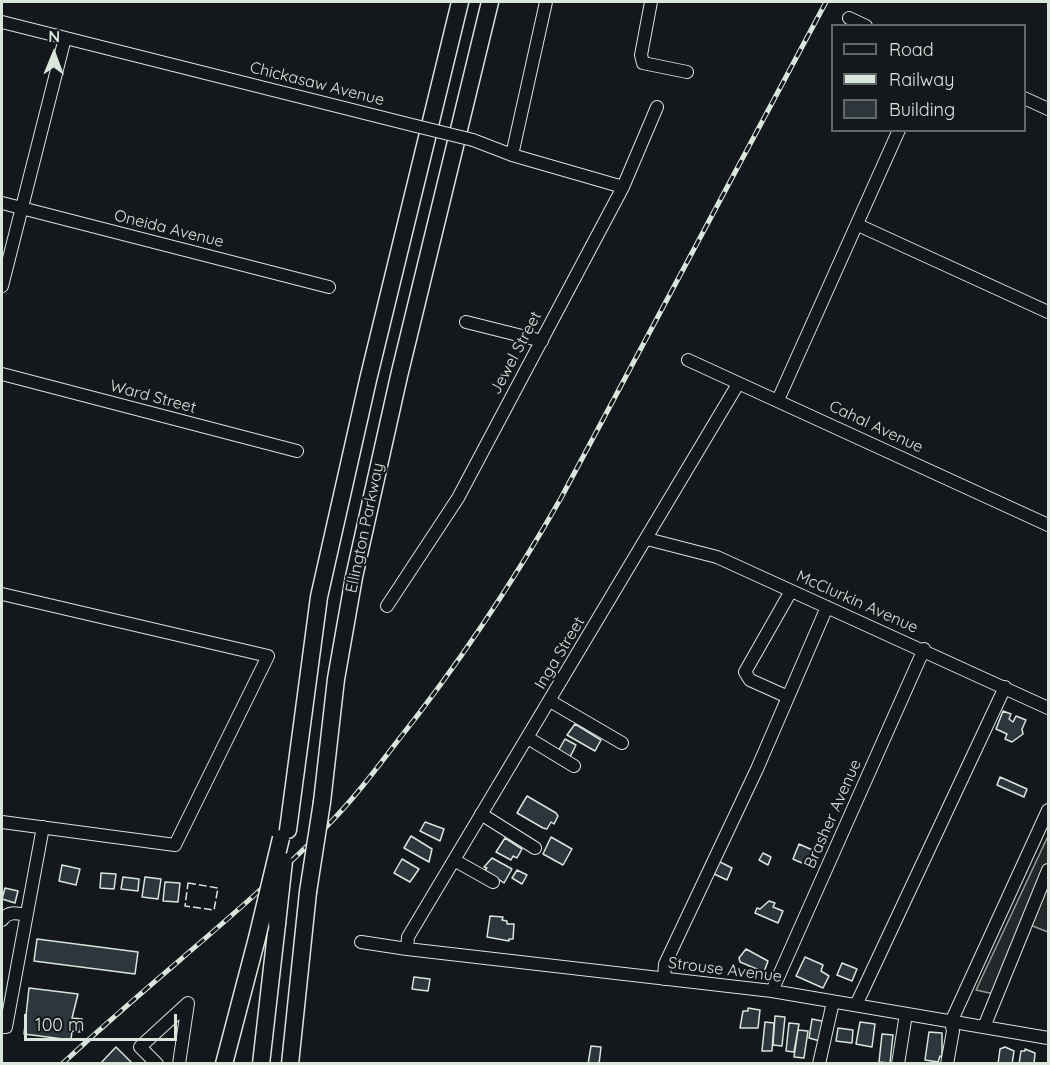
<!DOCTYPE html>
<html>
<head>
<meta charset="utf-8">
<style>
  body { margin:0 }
  #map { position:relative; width:1050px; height:1065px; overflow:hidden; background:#14181c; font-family:Quicksand,sans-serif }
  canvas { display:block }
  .frame { position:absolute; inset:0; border:3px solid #d8e6dc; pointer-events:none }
  .legend { position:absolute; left:831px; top:24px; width:195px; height:108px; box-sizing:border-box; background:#14181c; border:2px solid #626a69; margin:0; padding:8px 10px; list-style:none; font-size:18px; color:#d8e6dc }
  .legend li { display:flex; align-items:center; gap:12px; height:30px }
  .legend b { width:30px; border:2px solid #626a69 }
  .north { position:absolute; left:24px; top:24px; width:60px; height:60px; -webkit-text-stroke:4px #14181c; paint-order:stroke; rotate:1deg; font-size:16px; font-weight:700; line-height:24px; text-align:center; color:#d8e6dc }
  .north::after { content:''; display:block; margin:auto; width:21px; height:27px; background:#d8e6dc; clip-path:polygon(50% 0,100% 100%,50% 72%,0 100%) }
  .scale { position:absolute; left:24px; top:1014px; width:153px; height:27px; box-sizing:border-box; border:3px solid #d8e6dc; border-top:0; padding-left:8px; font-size:18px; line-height:21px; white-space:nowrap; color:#d8e6dc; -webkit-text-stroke:4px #14181c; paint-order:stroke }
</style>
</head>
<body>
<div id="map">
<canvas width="1050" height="1065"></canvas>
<div class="frame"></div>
<ul class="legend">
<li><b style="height:8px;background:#14181c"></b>Road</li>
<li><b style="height:8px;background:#d8e6dc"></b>Railway</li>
<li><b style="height:16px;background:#2c363c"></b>Building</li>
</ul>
<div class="north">N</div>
<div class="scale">100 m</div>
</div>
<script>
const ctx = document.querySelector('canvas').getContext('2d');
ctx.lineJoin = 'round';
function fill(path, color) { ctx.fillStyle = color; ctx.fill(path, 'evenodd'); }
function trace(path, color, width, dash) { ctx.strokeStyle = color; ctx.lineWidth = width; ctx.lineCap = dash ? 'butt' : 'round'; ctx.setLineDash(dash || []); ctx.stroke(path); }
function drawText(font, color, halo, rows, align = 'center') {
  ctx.font = font + ' Quicksand,sans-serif'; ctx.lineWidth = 4.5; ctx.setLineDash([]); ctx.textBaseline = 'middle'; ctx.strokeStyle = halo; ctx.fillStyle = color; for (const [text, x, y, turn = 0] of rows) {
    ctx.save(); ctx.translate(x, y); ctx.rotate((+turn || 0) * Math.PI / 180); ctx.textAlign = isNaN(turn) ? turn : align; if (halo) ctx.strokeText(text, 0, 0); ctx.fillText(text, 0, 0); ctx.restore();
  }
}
const parking = new Path2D(`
  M1048,836V932L1030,925L994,994L976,990Z`);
fill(parking, '#24282b');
trace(parking, '#939e99', 1.5);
const building = new Path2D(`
  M1003,711L1011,714L1009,719L1013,722L1016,716L1026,720L1022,729L1023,734L1012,742L1005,739L1007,734L996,729Z
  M575,724L601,740L595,751L567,735Z
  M565,739L576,745L569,759L557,753Z
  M1000,777L1027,789L1024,797L997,785Z
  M527,796L556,813L558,816L554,824L551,822L547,829L543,828L517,813Z
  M425,822L444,829L440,841L420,831Z
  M411,836L432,849L429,862L404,848Z
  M551,837L572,849L563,865L543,854Z
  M505,838L522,849L517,858L513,856L511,860L496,852Z
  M799,844L817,852L811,867L793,859Z
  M763,853L771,857L768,865L759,860Z
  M492,858L512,869L504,883L485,870L487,868L484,867Z
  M402,859L419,869L410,882L394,873Z
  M718,861L732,868L727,880L712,873Z
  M62,865L80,869L76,885L59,881Z
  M517,870L527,875L522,884L512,878Z
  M101,873L116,874L114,889L100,888Z
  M123,877L139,879L138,891L121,889Z
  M145,877L161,879L158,899L142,897Z
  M165,882L180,883L178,902L163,901Z
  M5,888L18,891L15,903L2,899Z
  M769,901L775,903L773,907L783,911L778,923L755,913L757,908L760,909Z
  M490,916L503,917L502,920L507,921V924H514L513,939H509V941L487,937Z
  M37,939L138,952L135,974L34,961Z
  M746,949L768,961L764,972L740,962L739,958Z
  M805,957L823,965L821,971L829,976L823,988L796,976Z
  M842,963L857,969L852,981L837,975Z
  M414,977L430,979L428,991L412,989Z
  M29,988L78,994L72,1018L82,1019L80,1032L72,1031L71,1040L24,1034Z
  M748,1008L760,1010L758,1028H740L743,1011H748Z
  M775,1016L785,1017L782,1046L773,1045Z
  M812,1019L826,1022L820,1041L809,1038Z
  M765,1022L774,1023L772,1051H762Z
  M860,1022L875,1024L872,1047L856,1044Z
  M789,1023L799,1024L794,1052L786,1051Z
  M838,1028L853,1030L852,1043L836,1041Z
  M798,1030L808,1031L804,1058L794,1057Z
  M929,1032L942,1033V1057L940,1056L938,1062L925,1060Z
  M882,1034L893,1035L890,1063L879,1062Z
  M591,1046L601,1047L599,1064H588Z
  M116,1047L133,1064H100Z
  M1005,1047L1014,1051L1012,1064H998L1000,1049Z
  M1025,1049L1035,1053L1034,1064H1019L1021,1051H1025Z`);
fill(building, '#2c363c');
trace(building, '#d8e6dc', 1.5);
const minor = new Path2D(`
  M651,2L641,55L643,63L687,72
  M849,18L866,26
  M2,22L416,126
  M1024,98L1048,109
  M473,140L512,155L623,187
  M512,155L546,2
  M2,203L329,287
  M858,225L1048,312
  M2,286L65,38
  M466,322L542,341
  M688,360L1048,525
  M2,374L297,451
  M738,384L408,937L407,949L772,991L1048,1038
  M778,400L899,130
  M647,539L717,557L1048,708
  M2,594L268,656L175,845L2,822
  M387,606L458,498L623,187L657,107
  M788,697L750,680L745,672L791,591
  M550,701L622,743
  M528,738L574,766
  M481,814L535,848
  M454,860L493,882
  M2,920C8,911 16,913 26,915
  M361,942L407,949
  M664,979L665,964L757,769L827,607
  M772,991L924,649
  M856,1005L1005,687
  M2,1027H6L43,827
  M984,1027L1048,870
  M157,1064L140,1047L188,1003L179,1064
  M819,1064L833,1002
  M898,1064L906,1014
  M947,1064L953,1031L951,1022L1048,810`);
const highway = new Path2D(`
  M322,802L336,679L354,577L399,376L490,2
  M288,830L319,597L368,380L460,2
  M224,1064L257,938
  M261,1064L277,924
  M290,1064L308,892`);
trace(minor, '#d8e6dc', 14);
trace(highway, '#d8e6dc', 19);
trace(minor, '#14181c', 12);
trace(highway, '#14181c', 16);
const rail = new Path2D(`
  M62,1064C148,983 244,911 326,827C352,801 374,772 396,743C458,665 512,584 561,498L826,2`);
trace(rail, '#d8e6dc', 5);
trace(rail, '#14181c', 3, [9]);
const minorBridge = new Path2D(`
  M416,126L473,140`);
const highwayBridge = new Path2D(`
  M308,892L322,802
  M277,924L284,861
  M257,938L281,838`);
trace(minorBridge, '#d8e6dc', 14, []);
trace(highwayBridge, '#d8e6dc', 19, []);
trace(minorBridge, '#14181c', 12);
trace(highwayBridge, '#14181c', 16);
trace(new Path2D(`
  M188,883L218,888L214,910L185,906Z`), '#d8e6dc', 1.5, [8, 3]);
drawText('16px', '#d8e6dc', '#14181c', [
  ["Chickasaw Avenue",317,84,14],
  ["Oneida Avenue",169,229,14],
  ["Jewel Street",516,353,-62],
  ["Ward Street",153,397,15],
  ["Cahal Avenue",876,427,25],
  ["Ellington Parkway",365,528,-78],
  ["McClurkin Avenue",857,602,24],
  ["Inga Street",560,653,-59],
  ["Brasher Avenue",833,814,-66],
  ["Strouse Avenue",725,970,7]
]);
</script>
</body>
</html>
